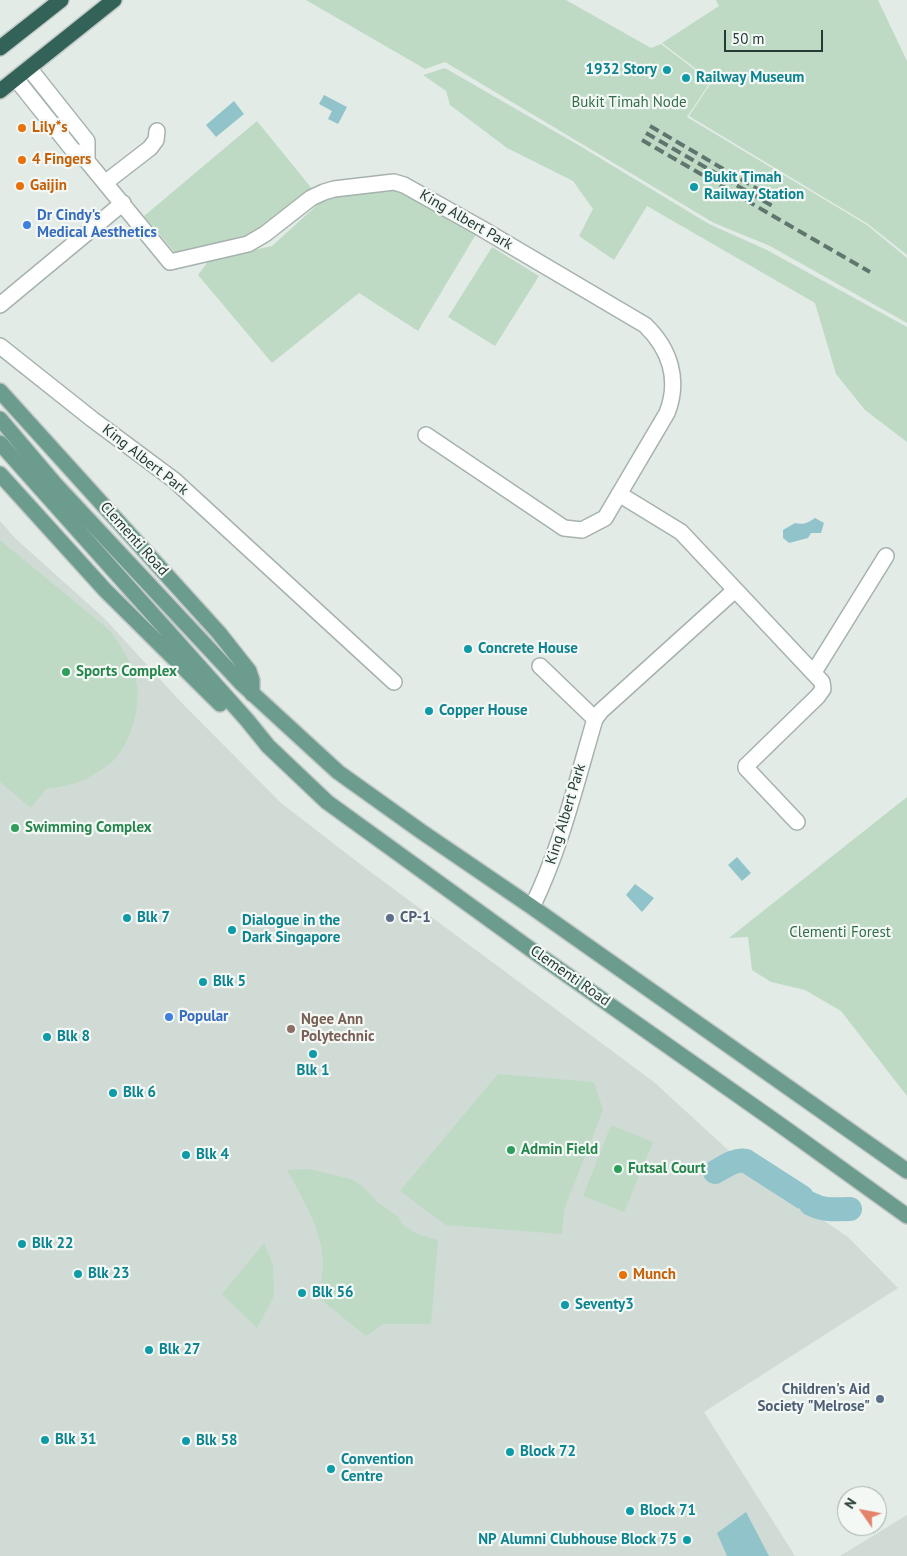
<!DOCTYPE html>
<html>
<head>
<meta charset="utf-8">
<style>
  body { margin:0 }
  #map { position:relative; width:907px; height:1556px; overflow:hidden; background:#e3ebe7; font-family:"PT Sans",sans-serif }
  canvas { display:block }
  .north { position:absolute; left:837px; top:1486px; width:50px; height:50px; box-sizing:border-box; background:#f3f8f5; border:1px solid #a0aca8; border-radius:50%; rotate:303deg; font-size:14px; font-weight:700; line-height:20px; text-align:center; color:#243a34 }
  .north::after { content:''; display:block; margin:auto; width:18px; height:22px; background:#e38369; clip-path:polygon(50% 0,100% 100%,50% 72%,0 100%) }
  .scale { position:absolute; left:724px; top:30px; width:99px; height:22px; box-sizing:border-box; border:2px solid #243a34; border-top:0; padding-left:6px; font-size:15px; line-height:18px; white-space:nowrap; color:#243a34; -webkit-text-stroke:4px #f3f8f5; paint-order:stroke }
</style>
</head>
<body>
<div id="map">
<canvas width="907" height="1556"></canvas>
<div class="north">N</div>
<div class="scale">50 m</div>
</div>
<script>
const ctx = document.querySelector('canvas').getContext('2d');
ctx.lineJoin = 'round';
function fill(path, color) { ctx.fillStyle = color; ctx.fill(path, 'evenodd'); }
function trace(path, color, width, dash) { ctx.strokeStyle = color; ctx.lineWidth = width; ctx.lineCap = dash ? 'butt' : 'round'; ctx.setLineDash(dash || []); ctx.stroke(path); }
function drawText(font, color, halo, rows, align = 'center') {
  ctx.font = font + ' "PT Sans",sans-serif'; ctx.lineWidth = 4.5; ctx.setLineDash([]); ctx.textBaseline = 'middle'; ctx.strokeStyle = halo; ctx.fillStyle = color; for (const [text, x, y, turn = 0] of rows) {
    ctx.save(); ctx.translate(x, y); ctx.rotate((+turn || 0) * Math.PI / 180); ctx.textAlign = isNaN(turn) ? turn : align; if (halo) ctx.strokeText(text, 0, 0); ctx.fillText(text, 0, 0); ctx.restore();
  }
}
fill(new Path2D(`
  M0,521L16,539L105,619L179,700L281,803L364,867L654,1082L751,1171L848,1237L898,1288L704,1412L795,1556H0Z
  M907,1515V1556H840Z`), '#d1dbd6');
fill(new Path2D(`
  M306,0H566L651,48L661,44L694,69L709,84L687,117L867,225L907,258V323L770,246L714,223L445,62L425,69Z
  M716,0H878L907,61V255L868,224L689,116L711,83L695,68L662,43L719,6Z
  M445,68L580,146L709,224L767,250L907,327V442L865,410L836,374L815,303L647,206L614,260L579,236L593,209L573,181L507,148L450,105L446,91L423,75Z
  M257,121L313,190L247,239L176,254L144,216Z
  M401,190L478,231L418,331L359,293L272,363L198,275L209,260L272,246L326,197Z
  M492,247L539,276L495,346L448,317Z
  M0,540L109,630C121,645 131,661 136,680C142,706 131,743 112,762C104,768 95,774 86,779C74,785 60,787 46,789L31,808L0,782Z
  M907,797V1096L841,1011L805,990L771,982L752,970L748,937L729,938Z
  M498,1074L594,1082L603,1110L564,1210L562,1234L446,1225L400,1191Z
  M611,1125L653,1142L624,1212L583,1196Z
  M309,1169L351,1179L364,1187L376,1201L397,1216L402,1224L417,1234L438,1240L431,1324H383L366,1336L319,1298C320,1287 323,1275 323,1263C322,1229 303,1199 287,1170Z
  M264,1243L273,1265L274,1296L257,1328L222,1294Z`), '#bedac5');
fill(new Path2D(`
  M324,95L347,107L338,124L328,119L332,111L319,104Z
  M234,101L244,114L216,137L206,125Z
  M815,518L824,523L821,533H811L808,538L789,543L783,538V530L795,523C803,525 808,523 815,518Z
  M737,857L751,873L742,881L728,865Z
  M635,884L654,898L642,912L626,895Z
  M746,1512L769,1556H727L717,1533Z`), '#91c3ca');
trace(new Path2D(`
  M715,1172C724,1167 736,1158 746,1161L802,1197
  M811,1204C824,1211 835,1209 850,1209`), '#91c3ca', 24);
const street = new Path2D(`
  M29,68L87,141V161
  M16,79L72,149L87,161L170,262L248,244L265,234L311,198L324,192L334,189L394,182L404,185L479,227L645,325C670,349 680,380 667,413L605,518L582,530L564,528L426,435
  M106,182L150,148L156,140L157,131
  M0,305L123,203
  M0,346L92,419L174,480L394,682
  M619,494L681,532L822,682L823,689L818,696L746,766V768L797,822
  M540,666L595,719
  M814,672L886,556
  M532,907C561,848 576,783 595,719L601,711L735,590`);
const primary = new Path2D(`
  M0,391L219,633L249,671L252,680V694
  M0,419L56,485L241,683L338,772L422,832L532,907L907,1171
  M0,443L247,720L268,746L327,802L533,951L779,1124L907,1216
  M0,474L105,590L220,704`);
const highway = new Path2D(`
  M0,48L61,0
  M0,91L114,0`);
trace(street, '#a6b2ae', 18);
trace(primary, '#c2c8c6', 18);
trace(highway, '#c2c8c6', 18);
trace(street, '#fff', 15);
trace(primary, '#6c9c8e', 15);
trace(highway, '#336358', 15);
trace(new Path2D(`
  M650,126L778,201
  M646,133L774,207
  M642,140L870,272`), '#5f766f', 4, [10, 5]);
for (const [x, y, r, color] of [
  [667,70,5,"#0f9aa8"],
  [686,78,5,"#0f9aa8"],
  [22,128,5,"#e8710a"],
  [22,160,5,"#e8710a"],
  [20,186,5,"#e8710a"],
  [694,187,5,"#0f9aa8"],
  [27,225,5,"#3f7fe0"],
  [468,649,5,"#0f9aa8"],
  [66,672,5,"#2e9e5b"],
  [429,711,5,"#0f9aa8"],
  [15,828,5,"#2e9e5b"],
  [127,918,5,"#0f9aa8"],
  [390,918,5,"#5c6f8a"],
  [232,930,5,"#0f9aa8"],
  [203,982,5,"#0f9aa8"],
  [169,1017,5,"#3f7fe0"],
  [291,1029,5,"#8d6e63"],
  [47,1037,5,"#0f9aa8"],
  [313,1054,5,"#0f9aa8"],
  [113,1093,5,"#0f9aa8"],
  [511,1150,5,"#2e9e5b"],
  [186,1155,5,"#0f9aa8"],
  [618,1169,5,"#2e9e5b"],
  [22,1244,5,"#0f9aa8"],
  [78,1274,5,"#0f9aa8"],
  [623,1275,5,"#e8710a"],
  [302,1293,5,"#0f9aa8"],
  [565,1305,5,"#0f9aa8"],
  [149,1350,5,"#0f9aa8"],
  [880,1399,5,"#5c6f8a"],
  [45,1440,5,"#0f9aa8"],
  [186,1441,5,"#0f9aa8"],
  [510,1452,5,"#0f9aa8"],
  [331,1469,5,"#0f9aa8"],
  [630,1511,5,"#0f9aa8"],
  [687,1540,5,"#0f9aa8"]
]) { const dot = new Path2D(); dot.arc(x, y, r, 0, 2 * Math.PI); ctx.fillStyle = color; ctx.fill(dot); trace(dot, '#f3f8f5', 2); }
drawText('bold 15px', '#0d838f', '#f3f8f5', [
  ["1932 Story",657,70,"right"],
  ["Railway Museum",696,78],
  ["Bukit Timah",704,178],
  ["Railway Station",704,195],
  ["Concrete House",478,649],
  ["Copper House",439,711],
  ["Blk 7",137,918],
  ["Dialogue in the",242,921],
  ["Dark Singapore",242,938],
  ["Blk 5",213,982],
  ["Blk 8",57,1037],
  ["Blk 1",313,1071,"center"],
  ["Blk 6",123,1093],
  ["Blk 4",196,1155],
  ["Blk 22",32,1244],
  ["Blk 23",88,1274],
  ["Blk 56",312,1293],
  ["Seventy3",575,1305],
  ["Blk 27",159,1350],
  ["Blk 31",55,1440],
  ["Blk 58",196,1441],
  ["Block 72",520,1452],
  ["Convention",341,1460],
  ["Centre",341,1477],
  ["Block 71",640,1511],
  ["NP Alumni Clubhouse Block 75",677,1540,"right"]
], 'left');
drawText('15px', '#336d48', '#f3f8f5', [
  ["Bukit Timah Node",629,103],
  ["Clementi Forest",840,933]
]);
drawText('bold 15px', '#c56008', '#f3f8f5', [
  ["Lily*s",32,128],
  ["4 Fingers",32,160],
  ["Gaijin",30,186],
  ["Munch",633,1275]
], 'left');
drawText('bold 15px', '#366cbe', '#f3f8f5', [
  ["Dr Cindy's",37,216],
  ["Medical Aesthetics",37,233],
  ["Popular",179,1017]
], 'left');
drawText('15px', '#243a34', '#f3f8f5', [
  ["King Albert Park",466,220,30],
  ["King Albert Park",145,460,38],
  ["Clementi Road",134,539,48],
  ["King Albert Park",566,814,-73],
  ["Clementi Road",570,976,35]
]);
drawText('bold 15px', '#27864d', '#f3f8f5', [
  ["Sports Complex",76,672],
  ["Swimming Complex",25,828],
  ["Admin Field",521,1150],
  ["Futsal Court",628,1169]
], 'left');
drawText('bold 15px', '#4e5e75', '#f3f8f5', [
  ["CP-1",400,918],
  ["Children's Aid",870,1390,"right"],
  ["Society \"Melrose\"",870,1407,"right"]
], 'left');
drawText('bold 15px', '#785e54', '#f3f8f5', [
  ["Ngee Ann",301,1020],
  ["Polytechnic",301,1037]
], 'left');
</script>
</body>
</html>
